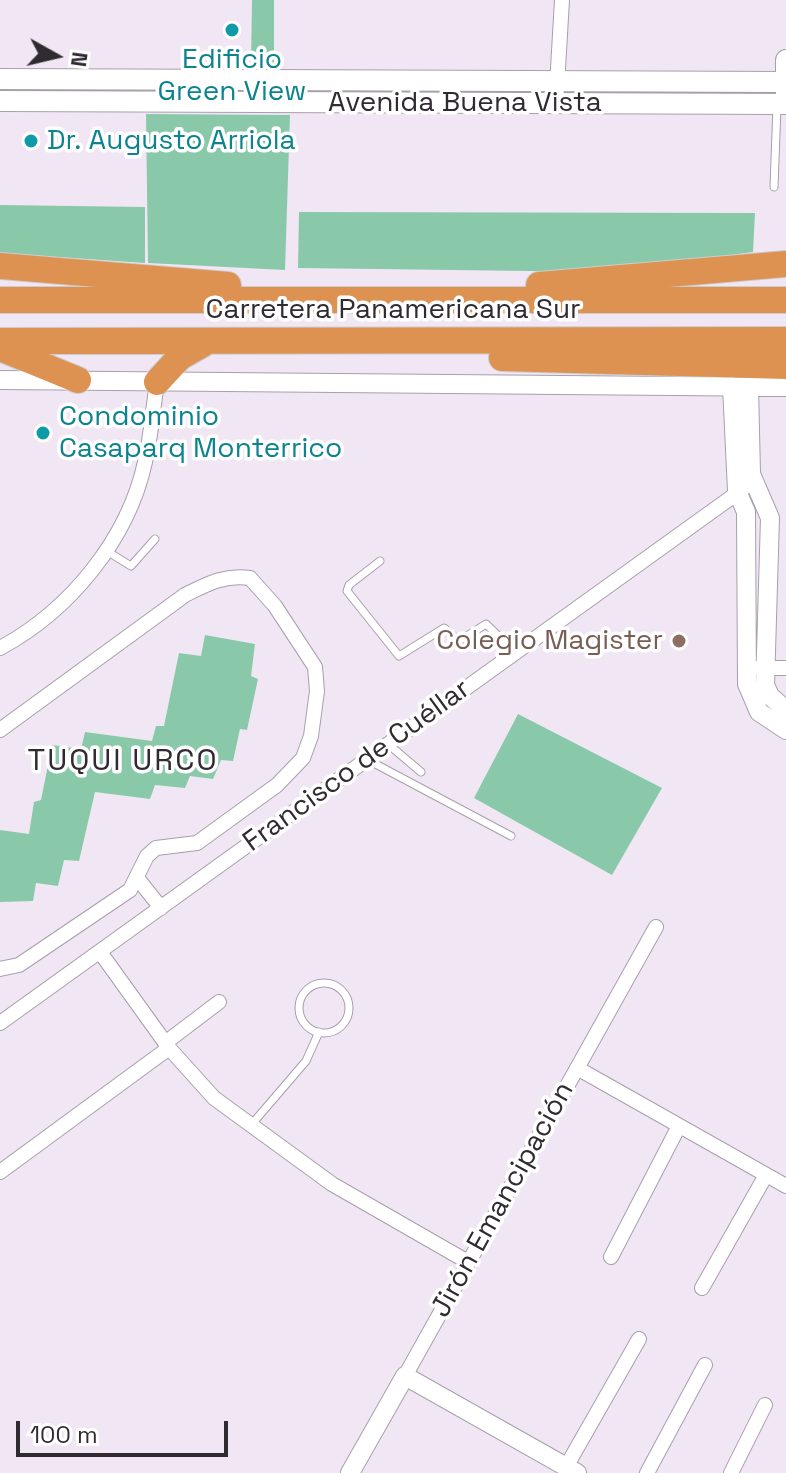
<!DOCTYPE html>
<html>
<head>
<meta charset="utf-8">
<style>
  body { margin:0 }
  #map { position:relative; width:786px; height:1473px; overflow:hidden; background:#f1e7f4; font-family:"Space Grotesk",sans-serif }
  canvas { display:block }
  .north { position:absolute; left:16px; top:16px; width:80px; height:80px; -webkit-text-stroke:6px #fff; paint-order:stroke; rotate:98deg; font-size:22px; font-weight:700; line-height:32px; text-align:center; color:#2f2b30 }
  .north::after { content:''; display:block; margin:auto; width:28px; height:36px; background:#2f2b30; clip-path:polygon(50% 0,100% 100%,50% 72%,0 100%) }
  .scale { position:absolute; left:16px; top:1421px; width:212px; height:36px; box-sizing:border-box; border:4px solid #2f2b30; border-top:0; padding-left:10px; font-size:24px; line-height:28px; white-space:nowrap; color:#2f2b30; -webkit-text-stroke:6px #fff; paint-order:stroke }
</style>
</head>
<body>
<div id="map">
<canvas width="786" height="1473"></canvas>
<div class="north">N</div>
<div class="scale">100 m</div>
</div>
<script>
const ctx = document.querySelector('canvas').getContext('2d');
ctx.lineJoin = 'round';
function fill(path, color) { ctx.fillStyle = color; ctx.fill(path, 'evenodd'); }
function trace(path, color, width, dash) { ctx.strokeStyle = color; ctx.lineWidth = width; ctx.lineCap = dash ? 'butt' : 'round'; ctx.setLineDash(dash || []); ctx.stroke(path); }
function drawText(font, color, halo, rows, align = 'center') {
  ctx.font = font + ' "Space Grotesk",sans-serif'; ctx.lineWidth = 7; ctx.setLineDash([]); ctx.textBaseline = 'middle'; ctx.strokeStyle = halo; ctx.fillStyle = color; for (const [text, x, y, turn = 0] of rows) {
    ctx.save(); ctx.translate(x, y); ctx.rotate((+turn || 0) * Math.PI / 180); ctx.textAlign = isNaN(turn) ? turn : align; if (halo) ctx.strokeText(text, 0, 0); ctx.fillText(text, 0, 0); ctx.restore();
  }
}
fill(new Path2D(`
  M252,0H274V64L251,63Z
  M146,114L290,115L285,270L148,263Z
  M0,205L145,207V263L0,253Z
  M299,212L755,213L753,252L606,272L298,268Z
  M205,635L255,644L251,676L258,679L247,730L240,729L233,761L221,760L213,779L190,776L185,788L155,785L150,799L95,792L79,861L64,860L58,886L36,883L33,901L0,902V830L29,834L34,802L41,800L52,745L81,749L85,732L152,741L156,726H164L179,653L201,656Z
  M518,714L662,788L612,875L474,798Z`), '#89c9aa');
const service = new Path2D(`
  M774,187L777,106
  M105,550L131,566L155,539
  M380,561L349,585L347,591L399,656L444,628L459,641L486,624L515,652
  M388,744L421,772
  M368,760L511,836
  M299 1008a25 25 0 1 1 50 0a25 25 0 1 1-50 0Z
  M252,1124L306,1061L319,1032`);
const minor = new Path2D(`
  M556,103L562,0
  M0,648C69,611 128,540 145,462C151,436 153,409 157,382
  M758,668H786
  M0,730L185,595C207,584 225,574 250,578L275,606L315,667L317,691L311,736L303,758L277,785L197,843L156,848L147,856L130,890L19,965L0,969
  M138,879L161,908
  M100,952L169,1048L214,1098L332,1184L468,1262
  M0,1023L743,489
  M165,1043L219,1002
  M577,1068L786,1186
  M0,1172L169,1048
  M611,1257L679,1126
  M702,1288L766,1175
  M405,1376L656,927
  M566,1467L639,1339
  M647,1473L705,1365
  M731,1473L765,1405`);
const tertiary = new Path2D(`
  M0,380L786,387
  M732,386L737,491L746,512L747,684L759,712L786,730
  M749,386L751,474L770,518L765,685L770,696L786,710
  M350,1473L405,1376L577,1473`);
const secondary = new Path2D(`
  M786,60V94
  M0,79L786,82
  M0,101L786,104`);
const motorway = new Path2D(`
  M0,266L228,285
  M539,285L786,264
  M0,300H786
  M0,341L786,340
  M0,348L78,380
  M502,358L786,366
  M157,382L180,357L203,344`);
trace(service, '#a89fab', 9);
trace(minor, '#a89fab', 16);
trace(tertiary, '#a89fab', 20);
trace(secondary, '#a89fab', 22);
trace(motorway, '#cdcccd', 28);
trace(service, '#fff', 7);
trace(minor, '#fff', 14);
trace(tertiary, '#fff', 18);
trace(secondary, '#fff', 20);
trace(motorway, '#dd9252', 26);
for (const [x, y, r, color] of [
  [232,30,8,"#0f9aa8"],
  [31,141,8,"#0f9aa8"],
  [43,433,8,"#0f9aa8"],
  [679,641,8,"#8d6e63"]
]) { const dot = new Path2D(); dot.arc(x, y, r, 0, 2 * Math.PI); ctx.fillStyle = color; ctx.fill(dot); trace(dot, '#fff', 3); }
drawText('28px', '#0d838f', '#fff', [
  ["Edificio",232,60,"center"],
  ["Green View",232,92,"center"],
  ["Dr. Augusto Arriola",47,141],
  ["Condominio",59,417],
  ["Casaparq Monterrico",59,449]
], 'left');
drawText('28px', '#2f2b30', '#fff', [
  ["Avenida Buena Vista",465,103],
  ["Carretera Panamericana Sur",393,310],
  ["Francisco de Cuéllar",357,766,-36],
  ["Jirón Emancipación",503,1200,-61]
]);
drawText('28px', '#785e54', '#fff', [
  ["Colegio Magister",663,641]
], 'right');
ctx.letterSpacing = '2px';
drawText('30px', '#2f2b30', '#fff', [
  ["TUQUI URCO",123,762]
]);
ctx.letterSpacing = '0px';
</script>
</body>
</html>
